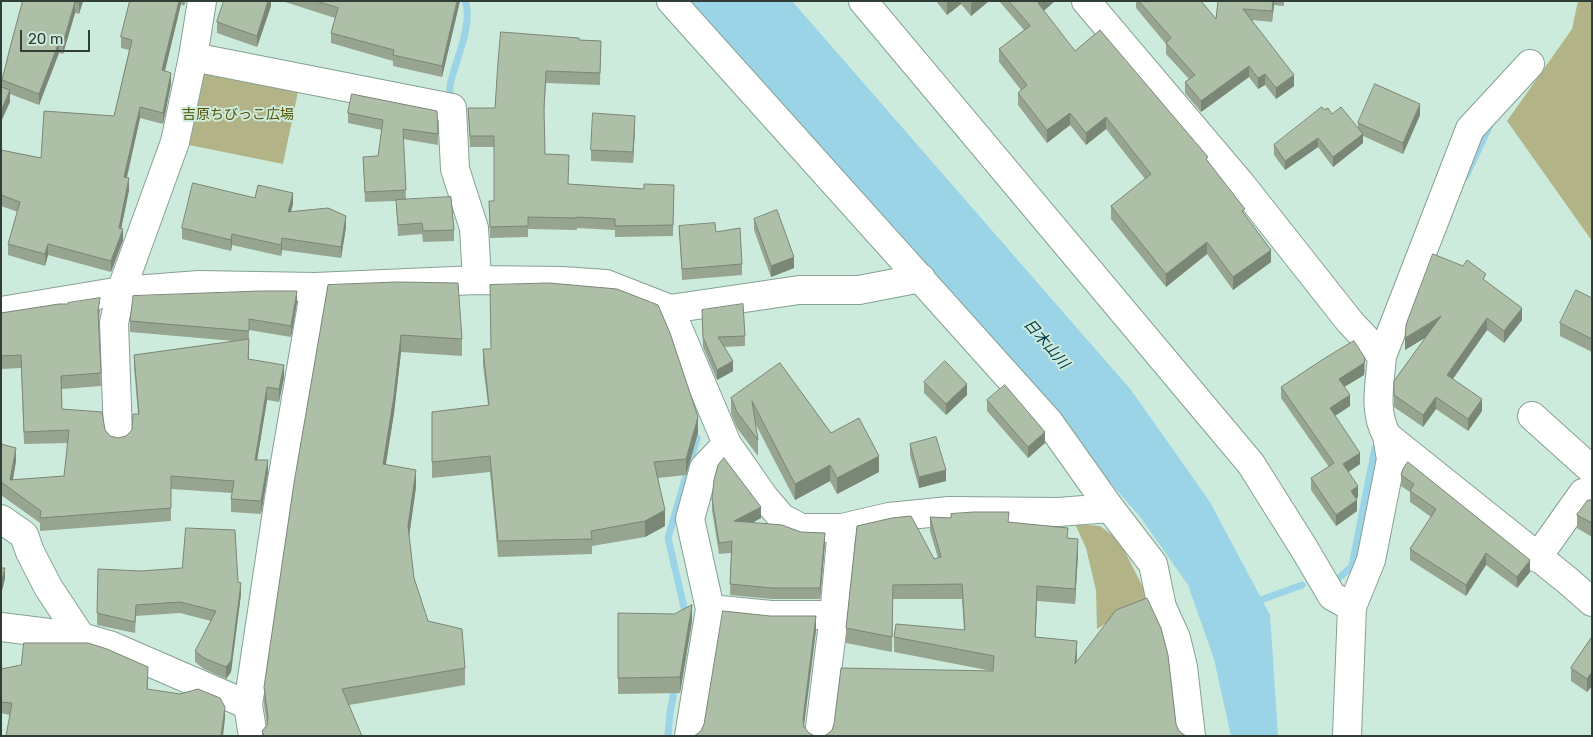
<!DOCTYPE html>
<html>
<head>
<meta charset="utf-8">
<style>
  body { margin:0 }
  #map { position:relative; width:1593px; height:737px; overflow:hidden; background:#cdebdc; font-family:Rubik,sans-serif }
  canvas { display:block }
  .frame { position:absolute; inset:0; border:2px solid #313d37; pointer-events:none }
  .scale { position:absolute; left:20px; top:30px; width:70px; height:22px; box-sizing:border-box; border:2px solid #313d37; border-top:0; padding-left:6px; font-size:15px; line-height:18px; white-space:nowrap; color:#313d37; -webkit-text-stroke:4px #cdebdc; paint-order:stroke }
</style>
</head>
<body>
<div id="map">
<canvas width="1593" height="737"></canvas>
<div class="frame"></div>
<div class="scale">20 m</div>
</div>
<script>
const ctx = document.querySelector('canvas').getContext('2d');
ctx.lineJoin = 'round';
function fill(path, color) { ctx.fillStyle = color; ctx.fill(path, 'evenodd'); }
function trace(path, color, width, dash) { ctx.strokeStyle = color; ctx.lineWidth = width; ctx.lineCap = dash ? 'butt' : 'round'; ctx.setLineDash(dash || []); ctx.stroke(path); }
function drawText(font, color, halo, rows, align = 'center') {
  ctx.font = font + ' Rubik,"Noto Sans JP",sans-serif'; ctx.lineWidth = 4; ctx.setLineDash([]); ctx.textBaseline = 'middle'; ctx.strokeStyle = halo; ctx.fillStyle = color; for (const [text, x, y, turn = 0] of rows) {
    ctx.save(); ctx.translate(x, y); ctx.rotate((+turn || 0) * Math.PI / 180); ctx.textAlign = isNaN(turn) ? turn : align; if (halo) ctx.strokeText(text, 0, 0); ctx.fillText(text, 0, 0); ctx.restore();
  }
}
fill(new Path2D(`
  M1578,1H1592V241L1507,121L1572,29Z
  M208,67L299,87L283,164L184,144L196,75Z
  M1075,524L1100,526L1119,540L1151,603L1119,615L1097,629L1096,590L1086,548Z`), '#b3b388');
fill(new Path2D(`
  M690,1H792L1131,390L1210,502L1270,615L1278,736H1231L1214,659L1188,585L1141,518Z`), '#9bd3e7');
trace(new Path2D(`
  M452,102C451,97 449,91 450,86C454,63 474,24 465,1
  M1466,176L1490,125
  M1339,578L1352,566L1375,448
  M1255,602L1302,585
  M686,616L668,538L697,438
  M668,736L670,713L675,686`), '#9bd3e7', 7);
const minor = new Path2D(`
  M671,1L1049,422L1110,508L1153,564L1162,607L1176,638L1183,667L1191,736
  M863,1L1251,464L1305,550L1332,596L1352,607
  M1086,1L1241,184L1350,322L1382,356C1380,384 1373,411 1387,436L1567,580L1592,602
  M193,57L452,108L455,169L474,228L477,280
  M670,309L727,444L764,497L782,518L801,528H842L889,517L949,511L1058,512L1110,508
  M1,311L121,291L199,285L315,287L477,280L562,281L606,284L670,309L799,290H859L921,278
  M1382,356L1470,129L1530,64
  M1532,416L1592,470
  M118,435L114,323L121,291L175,142L193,57L202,1
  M1,519L24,535L30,552L48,587L81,637L112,646L248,705
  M1537,558L1583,493L1592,499
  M710,609L771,615H834
  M1,627L81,637
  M253,736L248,705L279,498L315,287
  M689,736L710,609L690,519L704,468L727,444
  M819,736L834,615L842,528
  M1347,736L1352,607L1371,560L1391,459L1387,436`);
trace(minor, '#85a194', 30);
trace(minor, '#fff', 28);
fill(new Path2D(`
  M23,1H83L79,14L75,13L63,54L59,53L39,105L10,94V102L2,88V80Z
  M130,1H186L184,6L181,4L165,71L171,84L163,124L140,118L127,178L129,190L121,229L123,240L111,272L48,255L45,266L8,255V244L18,212L1,206V150L41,158L114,116L129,50L121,48V37Z
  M271,1V6L257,47L217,33V22Z
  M282,1H460L442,77L393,66V61L331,43V33L335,18Z
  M936,1H989L971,16L961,4L947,15Z
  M999,1H1055L1043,11L1075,51L1208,161L1245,215L1271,262L1233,290L1207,254L1166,287L1111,219V206L1145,179L1106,129L1086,145L1070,125L1047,143L1018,105V93L1021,90L999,62V49L1024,30Z
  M1136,1H1201L1216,19L1218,1H1284V6L1274,5L1272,22L1252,20L1294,86L1276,99L1265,85L1258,89L1249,77L1201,112L1185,93V82L1189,79L1166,54V44L1136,8Z
  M579,40L601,41L600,85L546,83L544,116L545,154L569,184L644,189L674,185L673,236L615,237V230L577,228V230L528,229V237L490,238L489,201H494V147H470L468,108H495Z
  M352,94L438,134V145L403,139L406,199L454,230V241L423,242L422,234L398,236L396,201L365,202L363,157L378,156L382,130L348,123V113Z
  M1324,110L1332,114L1358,128V123L1420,115L1403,154L1363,136V143L1333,167L1318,147L1285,170L1274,155V145Z
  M635,127L633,163L591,161V150Z
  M255,198L293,204L291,212L346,227L341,258L282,250L281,256L232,245L231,251L182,239V228Z
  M754,219L794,268L771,277L754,230Z
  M679,226L716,232L742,264V275L682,280Z
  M1486,281L1522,320L1504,343L1487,330L1453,379L1482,411L1468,431L1436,409L1423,427L1394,407V381L1426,337L1405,350Z
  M328,285L462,339V356L401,352L394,413L386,464L416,487L409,536L414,578L428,621L465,668V685L349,705L362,736H262V731L267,725L264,705V687Z
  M1592,298V352L1560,336V323Z
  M297,302L291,337L249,330V359L284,377L279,402L267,400L257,460L268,472L261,514L231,512V499L232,493L171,489V521L40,531V523L1,495V444L16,461L13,480L64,476L68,443L24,444L21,368L1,369V313L68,304L100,310L99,320L101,386L62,389V409L105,430L110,436L118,438L126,436L132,430L138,414L134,367V355L234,341L130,332V321Z
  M702,310L745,336V346L724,347L733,371L717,380L703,347Z
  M483,349L698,433L686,475L658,478L665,526L645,537L592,546V554L498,557L490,472L432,478V412L488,405L483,365Z
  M780,363L831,433L879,472L837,494L830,481L795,500L755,423L758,440V456L737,428L731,414V398Z
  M1365,369L1364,375L1344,387L1350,406L1335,416L1360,464L1348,472L1358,497L1356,499L1357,511L1336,526L1311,490V478L1329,467L1281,398V387Z
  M924,382L967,395L946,415L924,393Z
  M987,400L1045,443L1028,458L987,411Z
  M910,444L946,481L919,488L910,455Z
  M1403,469L1530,572L1517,588L1486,565L1466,596L1410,560V549L1431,517L1410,502V492L1401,486V475Z
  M712,499L761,518L752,523L825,544L820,599H772L730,595L731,553L719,554L712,510Z
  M1592,500V537L1577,528V515Z
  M930,517L1009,522L1068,538L1078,554L1075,604L1037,601L1035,637L1077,656L1076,662L1168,655L826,735L992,671L894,652V637L964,630L962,599H893L892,652L846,643V628L857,526L934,559L938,558L930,531Z
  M98,569L241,594L231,672L226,679L204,669L195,662V651L211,621L180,613L136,616L135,633L97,625Z
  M618,613L692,621L680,693L618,694Z
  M1592,637V686L1587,692L1571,681V668Z
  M1,669L148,679V689L225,719L10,715L1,713Z`), '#96a490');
fill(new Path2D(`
  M80,1H83L79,14V3Z
  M179,1H181V4L162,82V70Z
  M268,1H271V6L257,47V36Z
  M457,1H460L442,77V66Z
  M949,1H961V4L947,15V2Z
  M974,1H989L971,16V4Z
  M1040,1H1055L1038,16V3Z
  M1273,1H1274V5L1272,22Z
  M75,2V13L63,54V43Z
  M59,42V53L39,105V94Z
  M1249,66V77L1201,112V101Z
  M171,73V84L163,124V113Z
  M1265,74V85L1258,89V78Z
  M1294,75V86L1276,99V88Z
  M10,90V102L1,122V111Z
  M1420,104V115L1403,154V143Z
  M140,107V118L124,188V177Z
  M1070,113V125L1047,143V130Z
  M635,116V127L633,163V152Z
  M1106,117V129L1086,145V133Z
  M1363,134V143L1333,167V157Z
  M1318,138V147L1285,170V161Z
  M129,178V190L119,239V228Z
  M293,193V204L288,223V212Z
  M346,216V227L341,258V247Z
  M123,229V240L111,272V261Z
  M232,234V245L231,251V240Z
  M282,238V250L281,256V245Z
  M1207,242V254L1166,287V274Z
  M48,244V255L45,266V254Z
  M1271,250V262L1233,290V277Z
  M794,257V268L771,277V266Z
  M297,291V302L291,337V326Z
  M1522,308V320L1504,343V331Z
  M1441,316V328L1405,350V338Z
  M1487,318V330L1447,387V375Z
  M401,335V352L394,413L383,481V464Z
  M1365,358L1364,375L1339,390V379Z
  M733,361V371L717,380V370Z
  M284,365V377L279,402V389Z
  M967,384V395L946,415V404Z
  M267,387V400L255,473V460Z
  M1350,395V406L1330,419V408Z
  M1436,397V409L1423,427V415Z
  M1482,399V411L1468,431V419Z
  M698,417V433L686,475V459Z
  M1045,432V443L1028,458V447Z
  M16,448V461L11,489L10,480Z
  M1360,453V464L1343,476V464Z
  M879,456V472L837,494V478Z
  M268,460V472L261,514V501Z
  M830,465V481L795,500V484Z
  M416,470V487L408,544V526Z
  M946,470V481L919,488V477Z
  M1358,486V497L1351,502V491Z
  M1357,500V511L1336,526V515Z
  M761,507V518L734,532V521Z
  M665,510V526L645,537V521Z
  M825,533V544L820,599V588Z
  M1078,539V554L1075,604V589Z
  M1486,553V565L1466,596V585Z
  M1530,560V572L1517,588V577Z
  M5,568V579L1,595V584Z
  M241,583V594L231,672L226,679V667Z
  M1037,586V601L1035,651V637Z
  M692,605V621L680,693V677Z
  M816,616V631L803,734V719Z
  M1077,641V656L1075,679V664Z
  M1592,672V686L1587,692V679Z
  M225,707V719L223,736H221Z`), '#7a8676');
const building = new Path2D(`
  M23,1H80L79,3L75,2L63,43L59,42L39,94L2,80L11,44Z
  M130,1H179L162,70L171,73L163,113L140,107L124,177L129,178L119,228L123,229L111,261L48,244L45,254L8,244L20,202L1,195V150L41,158L44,111L114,116L132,40L121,37Z
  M224,1H268L257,36L217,22Z
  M316,1H457L442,66L393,55L394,50L331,33L338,8Z
  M1009,1H1040L1038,3L1075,51L1100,30L1208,157L1206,159L1245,209L1242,211L1271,250L1233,277L1207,242L1166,274L1111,206L1151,174L1106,117L1086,133L1070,113L1047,130L1018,93L1027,85L999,49L1030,26Z
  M1139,1H1201L1216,19L1218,1H1273L1272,11L1243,9L1294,75L1276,88L1265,74L1258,78L1249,66L1201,101L1185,82L1195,75L1166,43L1171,38Z
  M501,32L579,38V40L601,41L600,73L546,71L544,108L545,154L569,155L568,184L644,189V184L674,185L673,225L615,226V219L577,217V218L528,217V226L490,227L489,201H494V136H470L468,108H495L498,62Z
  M1375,84L1420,104L1403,143L1358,123Z
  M1,87L10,90L1,111Z
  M352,94L437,111L438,134L403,129L406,190L365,192L363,157L378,156L383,120L348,113Z
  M1322,107L1324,110L1328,108L1332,114L1341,107L1363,134L1333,157L1318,138L1285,161L1274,145Z
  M593,113L635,116L633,152L591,150Z
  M193,183L255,198L258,185L293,193L288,212L328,208L346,216L341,247L282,238L281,245L232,234L231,240L182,228Z
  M451,197L454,230L423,231L422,223L398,225L396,200Z
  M777,210L794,257L771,266L754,219Z
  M715,223L716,232L740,228L742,264L682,269L679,226Z
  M1433,254L1463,266L1467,260L1486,274L1483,279L1522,308L1504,331L1487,318L1447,375L1482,399L1468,419L1436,397L1423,415L1394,395V381L1441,316L1405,338L1406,325Z
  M397,282L458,283L462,339L401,335L394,396L383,464L416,470L408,526L414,578L428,621L462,629L465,668L342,689L362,736H264L262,731L267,725L268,717L264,687L294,483L328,285Z
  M549,283L617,289L658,305L670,333L698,417L686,459L654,462L665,510L645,521L591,531L592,539L498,541L490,456L432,462V412L489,405L483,349H491L490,285Z
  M1576,290L1592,298V339L1560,323Z
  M261,291H297L291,326L249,319V331L130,321L133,296Z
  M100,298L98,311L101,373L61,376L62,409L102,412L105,430L110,436L118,438L126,436L132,430L133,414H139L134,355L249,339L248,359L284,365L279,389L267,387L255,460H268L261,501L231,499L234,481L171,476V508L40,518L41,511L1,482V444L16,448L10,480L64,476L69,430L24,432L21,355L1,356V313L59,304H68V303Z
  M743,304L745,336L718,337L733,361L717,370L703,337L702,310Z
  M1354,341L1365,358L1364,363L1339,379L1350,395L1330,408L1360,453L1343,464L1358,486L1351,491L1357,500L1336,515L1311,478L1334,463L1281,387L1325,358Z
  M945,361L967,384L946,404L924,382Z
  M780,363L831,433L859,418L879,456L837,478L830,465L795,484L752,401L758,440L737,412L731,398Z
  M1005,385L1045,432L1028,447L987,400Z
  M936,437L946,470L919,477L910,444Z
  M724,458L761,507L734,521L782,525L801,532L825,533L820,588H772L730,584L732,541L719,543L712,499L714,480L718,465Z
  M1408,462L1530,560L1517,577L1486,553L1466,585L1410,549L1436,509L1410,491L1414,484L1401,475L1403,469Z
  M1588,500H1592V523L1577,515Z
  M974,512H1009L1008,522L1068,528L1067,538L1078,539L1075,589L1037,586L1035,637L1077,641L1075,664L1116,610L1147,598L1161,628L1168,655L1176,724L1179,731L1186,736H823L826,735L832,730L834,724L841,668L993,671L994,656L894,637L896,624L965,630L962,584L893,585L892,637L846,628L857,526L892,518L911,516L934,559L941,557L930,517L951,518V514Z
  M186,528L235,530L238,582L241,583L231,661L226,667L204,658L195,651L216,611L180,602L136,605L135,622L97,613L98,569L141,571L182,568Z
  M1,568H5L1,584Z
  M692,605L680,677L618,678V613L674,614Z
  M723,611L770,616H816L803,719L804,727L809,733L815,736H694L701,731L704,724Z
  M1592,637V672L1587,679L1571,668Z
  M24,643H88L107,649L148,667L147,689L180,694L198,689L220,698L225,707L221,736H6L12,703L1,702V669L21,665Z`);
fill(building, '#aebfa8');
trace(building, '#7a8676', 1);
drawText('14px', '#565400', '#cdebdc', [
  ["吉原ちびっこ広場",238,115]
]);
drawText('italic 15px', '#023645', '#cdebdc', [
  ["日木山川",1046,344,49]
]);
</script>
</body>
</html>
